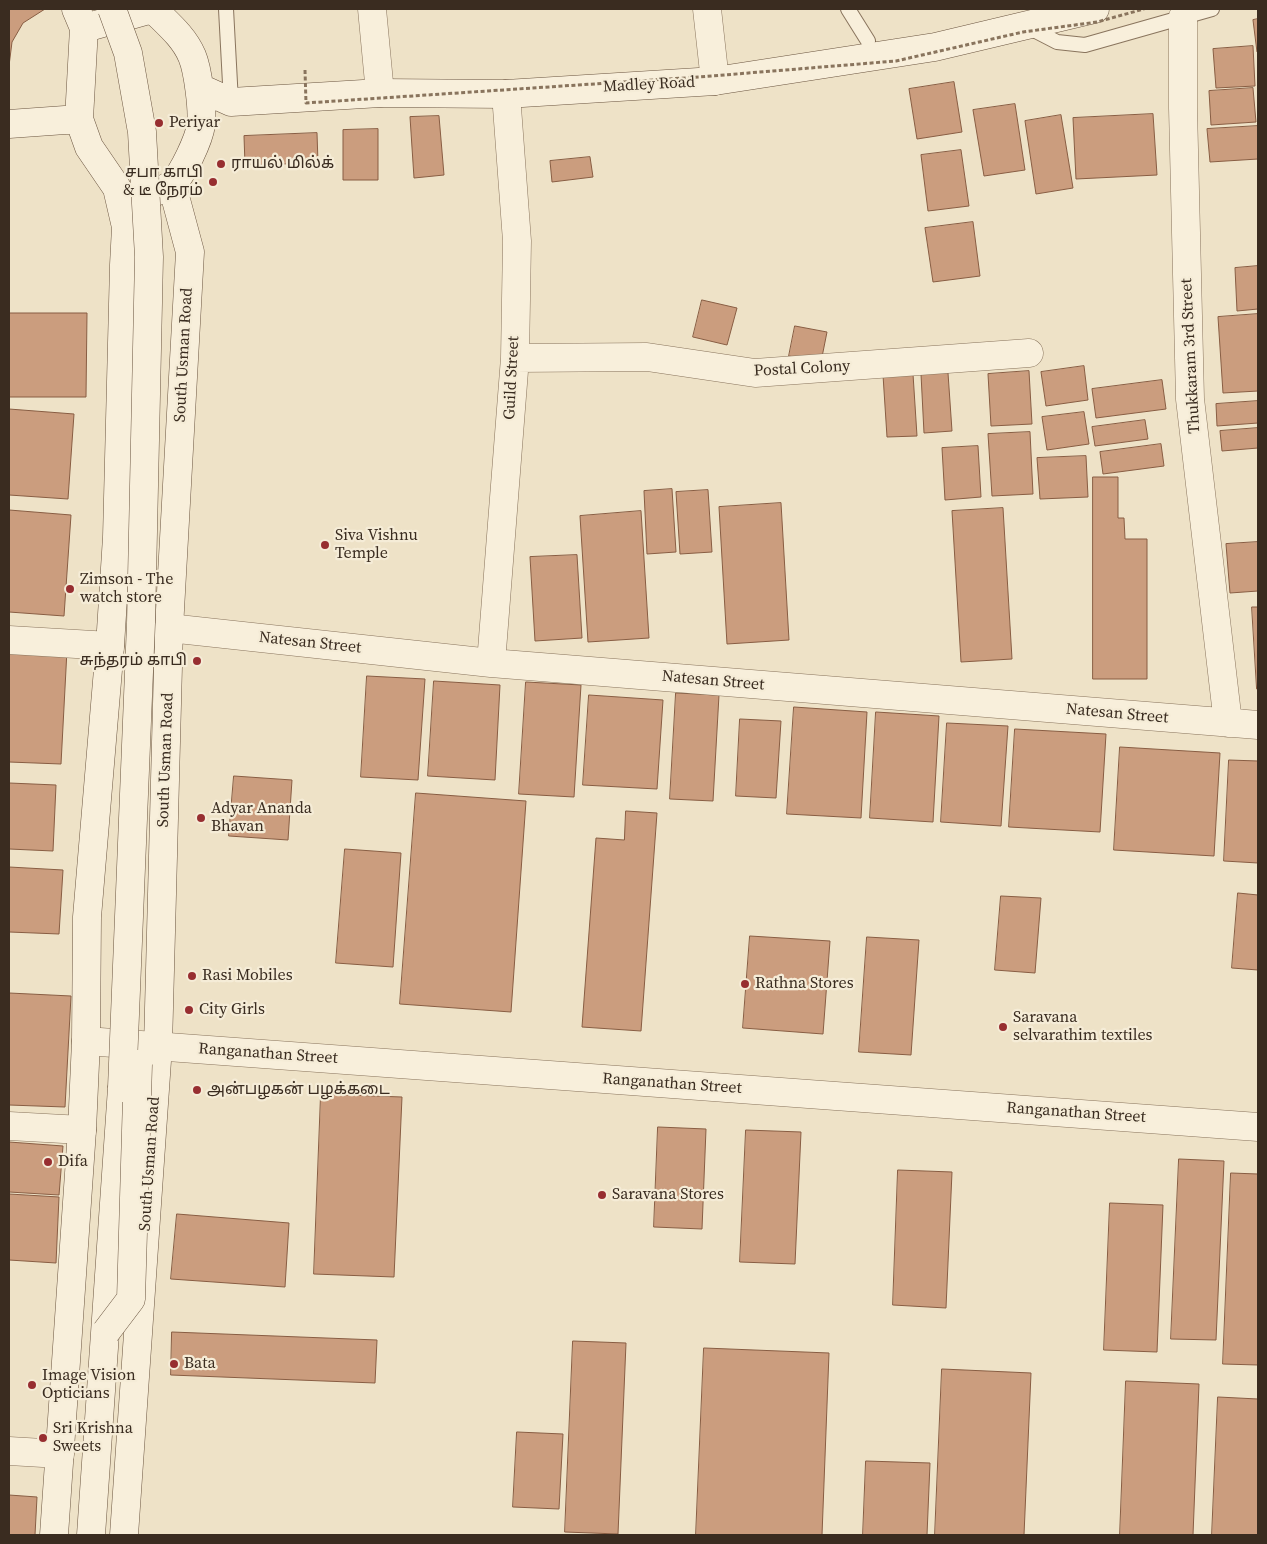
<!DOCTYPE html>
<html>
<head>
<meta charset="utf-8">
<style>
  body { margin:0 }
  #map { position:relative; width:1267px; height:1544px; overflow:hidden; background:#eee2c7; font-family:"Source Serif 4",serif }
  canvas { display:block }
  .frame { position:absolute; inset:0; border:10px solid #3a2c20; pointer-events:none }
</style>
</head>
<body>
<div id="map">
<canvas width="1267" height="1544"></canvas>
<div class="frame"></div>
</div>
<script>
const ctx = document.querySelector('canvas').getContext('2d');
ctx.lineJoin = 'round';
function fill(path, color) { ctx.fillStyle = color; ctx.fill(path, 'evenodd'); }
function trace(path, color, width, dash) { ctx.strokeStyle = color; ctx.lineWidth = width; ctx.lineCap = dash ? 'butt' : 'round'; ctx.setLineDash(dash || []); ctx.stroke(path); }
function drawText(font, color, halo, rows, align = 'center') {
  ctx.font = font + ' "Source Serif 4","Noto Sans Tamil",serif'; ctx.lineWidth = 4.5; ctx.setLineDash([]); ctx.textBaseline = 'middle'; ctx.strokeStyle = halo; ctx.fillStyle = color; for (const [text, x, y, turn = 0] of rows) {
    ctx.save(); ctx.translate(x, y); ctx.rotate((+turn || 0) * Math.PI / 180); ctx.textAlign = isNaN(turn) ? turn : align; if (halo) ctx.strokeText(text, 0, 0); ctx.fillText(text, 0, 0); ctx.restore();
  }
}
const building = new Path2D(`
  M9,9H45L23,23L12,42L9,66Z
  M1258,19V52H1257L1253,20Z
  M1253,46L1255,86L1216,88L1213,49Z
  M954,82L962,132L917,139L909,89Z
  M1253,88L1256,122L1211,125L1209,91Z
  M1015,104L1025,170L984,176L973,110Z
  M1153,114L1157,175L1076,179L1073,118Z
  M1061,115L1073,188L1036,194L1025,121Z
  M439,116L444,175L414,178L410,117Z
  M1258,126V159L1210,162L1207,129Z
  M378,129V180H343V130Z
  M317,133L318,163L245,165L244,136Z
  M961,150L969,206L928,211L921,155Z
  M590,157L593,177L552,182L550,161Z
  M973,222L980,276L933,282L925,228Z
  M1258,266V309L1237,311L1235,268Z
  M702,300L737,308L727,345L693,337Z
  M9,313H87L86,397H9Z
  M1258,314V391L1223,393L1218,317Z
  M795,326L827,332L821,362L789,356Z
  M1084,366L1088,400L1046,406L1041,372Z
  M1029,371L1032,424L991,426L988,374Z
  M948,373L952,431L924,433L921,374Z
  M913,374L917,436L887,437L883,375Z
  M1162,380L1166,409L1096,418L1092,389Z
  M1258,401V423L1217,426L1216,404Z
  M9,409L74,414L68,499L9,495Z
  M1084,412L1089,444L1047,450L1042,417Z
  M1145,420L1148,439L1095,446L1092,427Z
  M1258,428V448L1222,451L1220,431Z
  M1030,432L1033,494L992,496L988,434Z
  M1161,444L1164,466L1103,474L1100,452Z
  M978,446L981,497L945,500L942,448Z
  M1086,456L1088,497L1040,499L1037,458Z
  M1093,477H1118V518H1124L1125,539H1147V679H1093Z
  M672,489L676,552L647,554L644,491Z
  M708,490L712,552L680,554L676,492Z
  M781,503L789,640L727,644L719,507Z
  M1003,508L1012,659L961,662L952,511Z
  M9,510L71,515L64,616L9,612Z
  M641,511L649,638L588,642L580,516Z
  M1258,542V591L1230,593L1226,544Z
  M577,555L582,638L535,641L530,557Z
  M1252,607H1258V689H1257Z
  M9,647L67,650L61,764L9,762Z
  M367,676L425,679L418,780L361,777Z
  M434,681L500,685L495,780L428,776Z
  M526,682L581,685L574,797L519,794Z
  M676,693L719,695L713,801L670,799Z
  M589,695L663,700L657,789L583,785Z
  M794,707L867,712L861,818L787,814Z
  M876,712L939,716L933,822L870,818Z
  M740,719L781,721L776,798L736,796Z
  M947,723L1008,726L1001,826L941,822Z
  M1015,729L1106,734L1100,832L1009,827Z
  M1120,747L1220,753L1214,856L1114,850Z
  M1229,760L1258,761V863L1224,861Z
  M234,776L292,780L288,840L229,836Z
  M9,783L56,785L53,851L9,849Z
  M416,793L526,801L511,1012L400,1004Z
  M626,811L657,813L641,1031L582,1027L596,838L624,840Z
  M345,849L401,853L393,967L336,963Z
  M9,867L63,870L59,934L9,932Z
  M1238,893L1258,895V970L1232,968Z
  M1001,896L1041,898L1035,973L995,970Z
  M750,936L830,941L823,1034L743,1028Z
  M867,937L919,940L911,1055L859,1052Z
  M9,993L71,996L65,1107L9,1105Z
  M321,1094L402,1097L394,1277L314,1274Z
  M658,1127L706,1129L702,1229L654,1227Z
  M746,1130L801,1132L795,1264L740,1262Z
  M9,1142L63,1146L59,1195L9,1192Z
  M1179,1159L1224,1161L1216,1340L1171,1339Z
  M898,1170L952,1172L946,1308L893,1305Z
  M1231,1173L1258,1174V1365L1223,1364Z
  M9,1194L59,1197L56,1263L9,1260Z
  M1110,1203L1163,1205L1157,1352L1104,1350Z
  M177,1214L289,1223L285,1287L171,1279Z
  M172,1332L377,1340L375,1383L171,1375Z
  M573,1341L626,1343L618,1534L565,1532Z
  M704,1348L829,1353L822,1535H696Z
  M942,1369L1031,1373L1024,1535H935Z
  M1126,1381L1199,1384L1193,1535H1120Z
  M1218,1397L1258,1399V1535H1212Z
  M517,1432L563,1434L559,1509L513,1507Z
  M866,1461L930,1463L927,1535H863Z
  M9,1495L37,1497L35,1535H9Z`);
fill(building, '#cb9d7e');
trace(building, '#885d43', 1);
const lane = new Path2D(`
  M226,9L231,102
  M848,9L868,41
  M1028,27L1057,42L1085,45L1212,9`);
const street = new Path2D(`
  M372,9L380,93
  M707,9L715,81
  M1183,17V108L1190,399L1228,723
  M515,358L647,357L755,373L1029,353
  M169,628L491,663L1258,725
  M9,640L110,646
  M491,663L515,358L517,241L506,94
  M86,1041L1258,1127
  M9,1126L82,1130
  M9,1451L60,1454`);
const secondary = new Path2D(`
  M153,9C168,24 184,37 192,56C198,70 203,110 201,125C199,139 183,174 172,184C168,188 160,190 155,192
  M92,26L152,9
  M200,88L231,102L380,93L506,94L715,81L935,47L1095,9
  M9,124L79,119
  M54,1535L82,1130L86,1041L87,917L110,646L117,537L124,265L126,227L117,188L89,147L79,119L84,28L76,9
  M91,1535L122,1088
  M124,1535L158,1046L169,628L190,252L172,185`);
trace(lane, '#89745d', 16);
trace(street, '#89745d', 29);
trace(secondary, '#6b5540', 29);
trace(lane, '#f8efdb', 14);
trace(street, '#f8efdb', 28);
trace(secondary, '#f8efdb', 28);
const secondaryBridge = new Path2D(`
  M112,9L128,53L142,132L149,257L141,623L122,1088
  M106,1332L131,1299L138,1064`);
trace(secondaryBridge, '#6b5540', 29, []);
trace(new Path2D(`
  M305,70L306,103L699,77L896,61L1023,32L1097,22L1144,9`), '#89745d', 3, [4, 2.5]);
trace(secondaryBridge, '#f8efdb', 28);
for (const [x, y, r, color] of [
  [159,123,5,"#972e30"],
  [221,164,5,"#972e30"],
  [213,182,5,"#972e30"],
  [325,545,5,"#972e30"],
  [70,589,5,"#972e30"],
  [197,661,5,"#972e30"],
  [201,818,5,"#972e30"],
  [192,976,5,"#972e30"],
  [745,984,5,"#972e30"],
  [189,1010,5,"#972e30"],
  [1003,1027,5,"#972e30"],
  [197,1090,5,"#972e30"],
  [48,1162,5,"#972e30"],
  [602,1195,5,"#972e30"],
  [174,1364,5,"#972e30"],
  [32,1385,5,"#972e30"],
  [43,1438,5,"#972e30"]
]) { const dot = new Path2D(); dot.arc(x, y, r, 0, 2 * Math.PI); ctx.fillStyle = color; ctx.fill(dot); trace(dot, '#f5ecd7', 2); }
drawText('16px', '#3a2c20', '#f5ecd7', [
  ["Madley Road",649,85,-3],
  ["South Usman Road",184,355,-87],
  ["Thukkaram 3rd Street",1191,356,-93],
  ["Postal Colony",802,369,-3],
  ["Guild Street",512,378,-87],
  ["Natesan Street",310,643,6],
  ["Natesan Street",713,681,5],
  ["Natesan Street",1117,714,5],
  ["South Usman Road",166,760,-88],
  ["Ranganathan Street",268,1054,4],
  ["Ranganathan Street",672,1084,4],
  ["Ranganathan Street",1076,1113,4],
  ["South Usman Road",150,1164,-86]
]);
drawText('16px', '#3a2c20', '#f5ecd7', [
  ["Periyar",169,123],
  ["ராயல் மில்க்",231,164],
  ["சபா காபி",203,173,"right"],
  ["& டீ நேரம்",203,191,"right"],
  ["Siva Vishnu",335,536],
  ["Temple",335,554],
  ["Zimson - The",80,580],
  ["watch store",80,598],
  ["சுந்தரம் காபி",187,661,"right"],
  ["Adyar Ananda",211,809],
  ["Bhavan",211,827],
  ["Rasi Mobiles",202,976],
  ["Rathna Stores",755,984],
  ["City Girls",199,1010],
  ["Saravana",1013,1018],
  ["selvarathim textiles",1013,1036],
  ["அன்பழகன் பழக்கடை",207,1090],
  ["Difa",58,1162],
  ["Saravana Stores",612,1195],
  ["Bata",184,1364],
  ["Image Vision",42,1376],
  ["Opticians",42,1394],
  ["Sri Krishna",53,1429],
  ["Sweets",53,1447]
], 'left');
</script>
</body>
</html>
